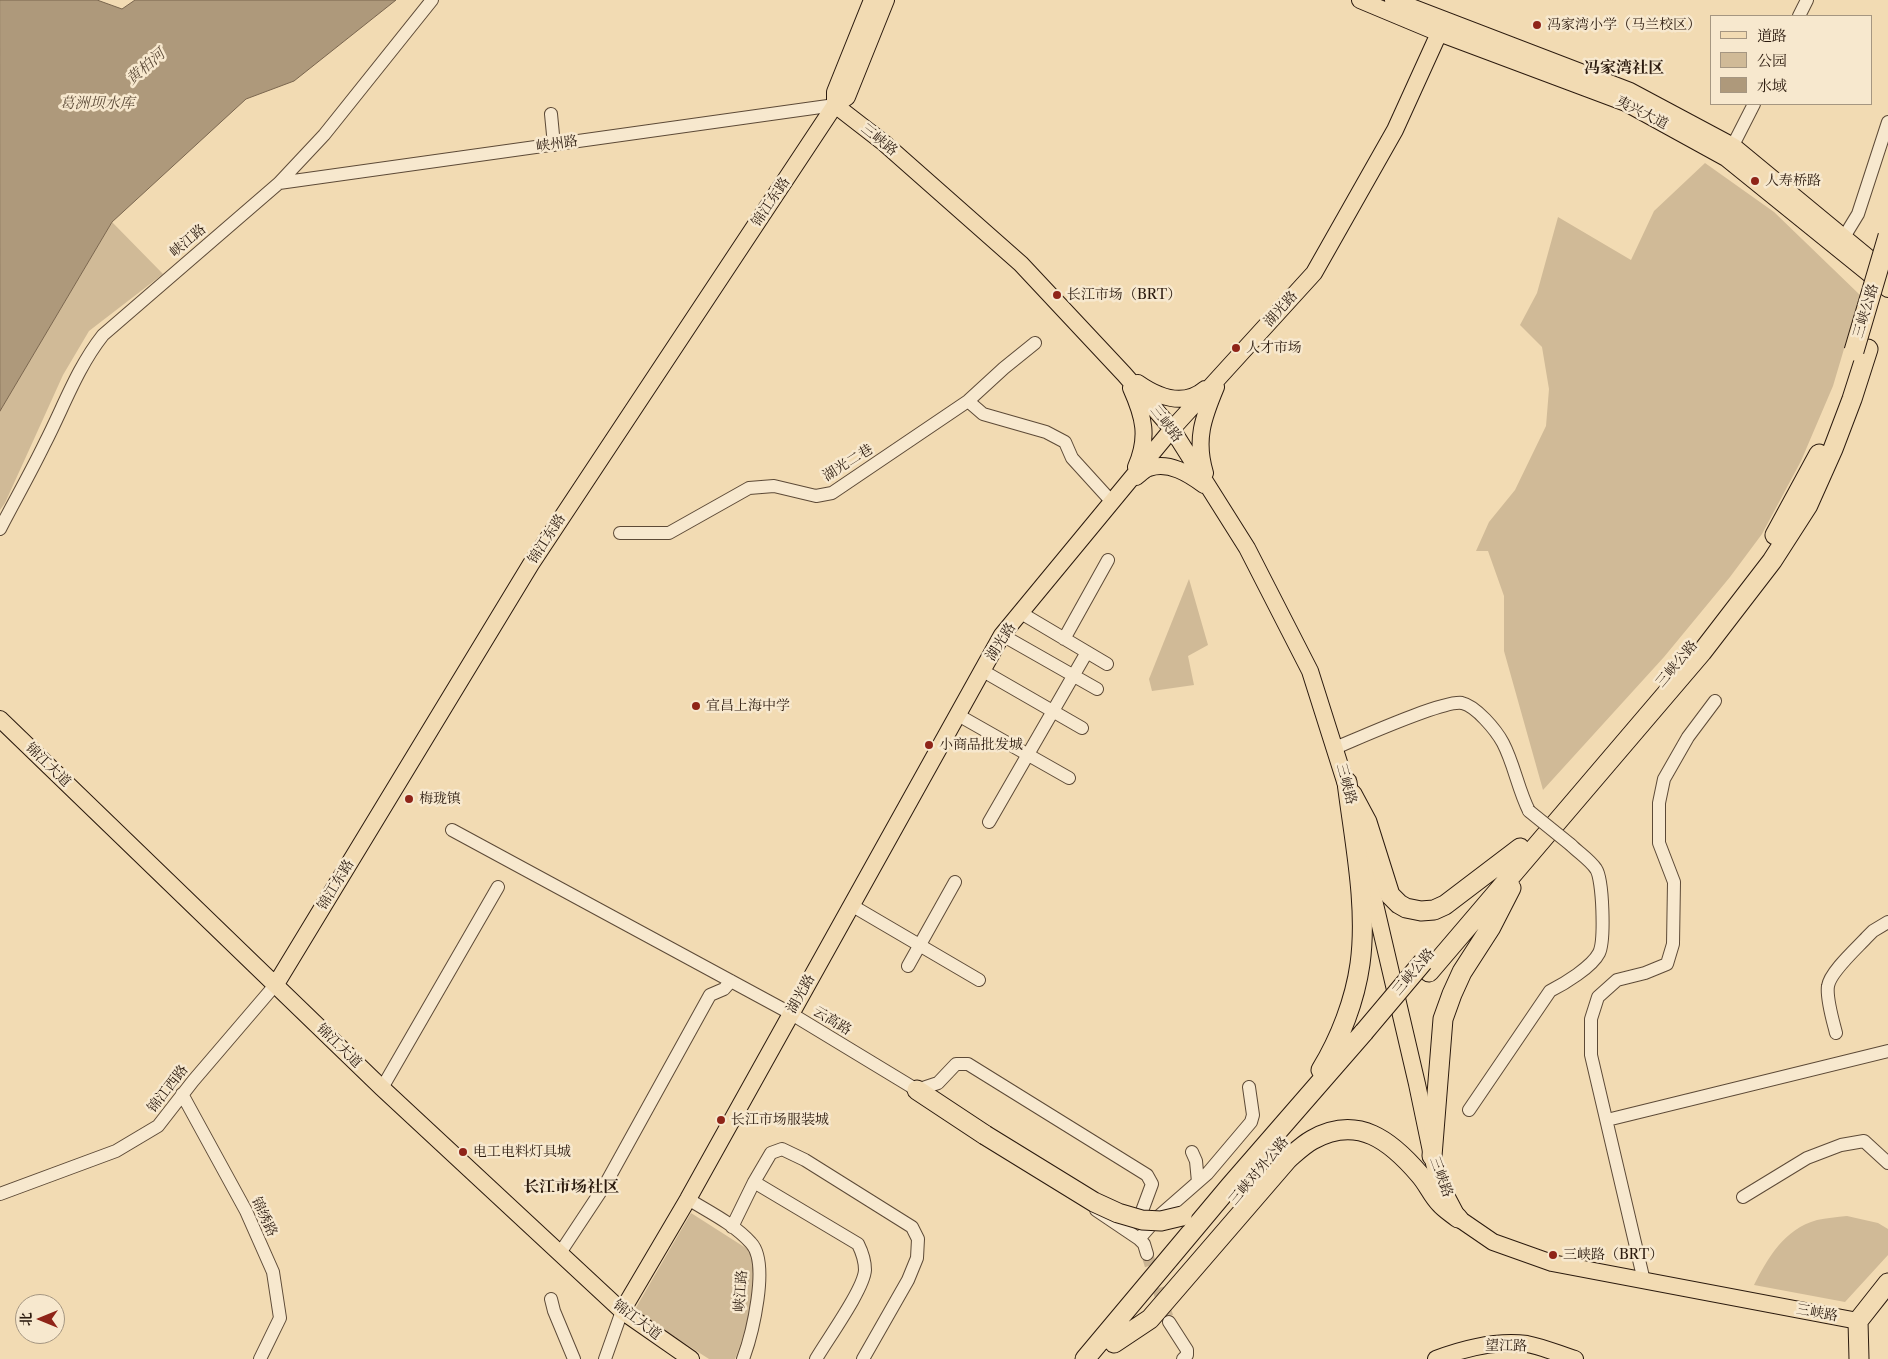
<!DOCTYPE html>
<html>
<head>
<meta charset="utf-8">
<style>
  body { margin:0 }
  #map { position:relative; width:1888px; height:1359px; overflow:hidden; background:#f2dbb3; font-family:"Libre Caslon Text","Noto Serif SC",serif }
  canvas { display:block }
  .legend { position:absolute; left:1710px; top:15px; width:162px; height:90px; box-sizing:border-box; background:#f7e8ce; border:1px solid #a59681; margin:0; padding:6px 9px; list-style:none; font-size:15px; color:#2b1a0e }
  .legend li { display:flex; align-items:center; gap:10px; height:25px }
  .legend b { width:25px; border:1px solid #a59681 }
  .north { position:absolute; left:15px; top:1294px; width:50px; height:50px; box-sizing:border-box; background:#f7e8ce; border:1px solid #a59681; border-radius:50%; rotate:270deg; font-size:14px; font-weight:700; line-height:20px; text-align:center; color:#2b1a0e }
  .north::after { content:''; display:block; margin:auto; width:18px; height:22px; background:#8f2418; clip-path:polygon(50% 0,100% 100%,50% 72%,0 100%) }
</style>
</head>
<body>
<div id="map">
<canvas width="1888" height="1359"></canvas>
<ul class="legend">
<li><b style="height:6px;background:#f2dbb3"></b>道路</li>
<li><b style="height:14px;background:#d0ba97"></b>公园</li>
<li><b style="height:14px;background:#ae997b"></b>水域</li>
</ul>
<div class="north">北</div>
</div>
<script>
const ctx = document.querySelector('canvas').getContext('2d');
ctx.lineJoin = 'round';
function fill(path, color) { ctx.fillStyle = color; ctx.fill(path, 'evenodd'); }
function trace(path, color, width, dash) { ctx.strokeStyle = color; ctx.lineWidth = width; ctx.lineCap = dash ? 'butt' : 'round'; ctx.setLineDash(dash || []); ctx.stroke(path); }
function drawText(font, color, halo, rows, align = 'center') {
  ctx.font = font + ' "Libre Caslon Text","Noto Serif SC",serif'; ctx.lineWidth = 5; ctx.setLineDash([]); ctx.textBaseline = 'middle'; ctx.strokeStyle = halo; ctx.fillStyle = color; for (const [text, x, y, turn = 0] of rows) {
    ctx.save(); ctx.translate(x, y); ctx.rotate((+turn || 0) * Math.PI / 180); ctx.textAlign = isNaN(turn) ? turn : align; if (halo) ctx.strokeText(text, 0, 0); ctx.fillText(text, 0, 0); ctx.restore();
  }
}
fill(new Path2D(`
  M1705,163L1774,212L1860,295L1833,386L1801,461L1762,534L1730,577L1664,657L1543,790L1504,651V596L1488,551H1476L1489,522L1515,490L1546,426L1549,389L1542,347L1520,325L1537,293L1558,217L1631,260L1654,211Z
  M112,222L163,274L89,331L63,375L5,503L0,510V411Z
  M1189,579L1208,645L1188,656L1194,685L1152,691L1149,679Z
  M691,1213L749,1250C751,1256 753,1262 754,1269C756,1295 745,1334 735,1359H709L634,1311Z
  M1847,1216L1878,1223L1888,1229V1255L1845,1302L1754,1285C1768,1258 1784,1229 1817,1220C1826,1218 1837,1217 1847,1216Z`), '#d0ba97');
const water = new Path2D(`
  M0,0H97L122,9L135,0H396L294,81L246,99L112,222L0,411Z`);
fill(water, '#ae997b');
trace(water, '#7a664f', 1);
trace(new Path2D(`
  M1147,1254L1169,1322`), '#cab492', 12, [12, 6]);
const minor = new Path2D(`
  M1799,16L1807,0
  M551,114L554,145
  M1729,153L1754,104
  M279,183L835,105
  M1844,237L1858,214L1888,122
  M968,401L983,414L1046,432L1065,442L1072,458L1112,502
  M0,529C15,500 31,472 45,443C64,406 77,368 103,335L279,183L324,135L432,0
  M620,533H669L749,488L774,486L816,496L832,493L968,401L1004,368L1035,343
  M1021,613L1107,664
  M1002,635L1097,689
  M1064,639L1108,560
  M983,671L1082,728
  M958,715L1069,778
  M1335,748C1357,739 1443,700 1462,703C1476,706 1496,730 1503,743C1514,764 1518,789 1529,811
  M989,822L1087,652
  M452,830L790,1013L917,1090L921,1094
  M851,905L979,980
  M908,966L955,882
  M1836,1033C1833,1021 1826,998 1828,986C1830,972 1857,948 1867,937L1873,931L1888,922
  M382,1088L498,887
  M917,1090L938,1083L956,1064H968L1147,1175L1152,1184L1142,1211
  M182,1094L246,1211L273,1272L280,1318L260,1359
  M1469,1110L1550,991C1564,984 1592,967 1599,953C1605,941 1603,879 1596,869C1590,860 1579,853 1571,845
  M1607,1120L1888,1051
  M1192,1152L1196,1161L1198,1182
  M754,1182L858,1244C862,1252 865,1261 865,1270C864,1289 827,1340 816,1359
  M0,1194L116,1151L158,1126L193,1081L276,984
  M1743,1197L1807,1158L1841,1145L1864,1141L1888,1163
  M688,1199C709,1212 734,1224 751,1243C770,1263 752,1335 743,1359
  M1096,1210L1139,1239L1144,1244L1147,1254
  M732,1227L754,1182L771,1153L782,1149L805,1160L912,1227L918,1239L917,1258L908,1280L863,1359
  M1139,1239L1159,1216L1207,1174L1251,1122L1253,1115L1249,1087
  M560,1253L605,1185L710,995L724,989L731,981
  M1644,1281L1591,1055V1019L1598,997L1617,980L1645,973L1667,964L1673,944L1674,882L1659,843V803L1664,779L1688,737L1715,701
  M551,1299L554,1311L574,1359
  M1169,1322L1187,1350V1355L1183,1359
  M605,1359L622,1311`);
const major = new Path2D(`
  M1360,0L1439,33L1626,103L1726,158L1888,289
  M1393,0L1630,91L1733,146L1888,274
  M835,105L884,143L1021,264L1124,374L1172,429L1247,548L1310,671L1349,794
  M835,105V92L872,0
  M1138,383C1158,397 1184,407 1205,389
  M1131,388C1144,417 1149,437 1136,467
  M1205,473C1195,440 1203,418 1216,387
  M1136,477C1140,474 1145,469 1149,468C1169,461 1189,474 1204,485
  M0,719L382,1088L622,1311L691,1359
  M1364,857L1417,1084L1432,1156L1439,1182L1458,1218L1493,1242L1552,1263L1858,1321
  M276,984L531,564L835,105L847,97L886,0
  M622,1311L688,1199L1002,635L1172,429L1314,273L1395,130L1445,20
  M1436,1359C1465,1348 1496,1340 1527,1344C1543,1347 1559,1354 1575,1359`);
const highway = new Path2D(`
  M1775,535L1819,454
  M1352,794L1367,822L1390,895L1399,904L1406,908L1421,911L1434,910L1445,905L1520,848
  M1429,972L1702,652L1772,561L1808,505L1833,449L1852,399L1868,349
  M1321,1070C1340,1039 1355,1000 1360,964C1368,906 1354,840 1347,782
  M917,1090L985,1135
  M1432,1156L1443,1019L1452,994L1462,972L1491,927L1511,888
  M1114,1343L1150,1319L1288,1159C1296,1152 1303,1145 1312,1140C1358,1114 1391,1141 1420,1175C1428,1184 1432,1195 1440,1203C1445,1209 1452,1213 1458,1218
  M1085,1359L1230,1186L1364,1032
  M1859,1359L1858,1321L1888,1283`);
trace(minor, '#5d4a37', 14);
trace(major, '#2b1a0e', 18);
trace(highway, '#2b1a0e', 21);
trace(minor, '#f7e8ce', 12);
trace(major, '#f2dbb3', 16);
trace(highway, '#f2dbb3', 19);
const minorBridge = new Path2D(`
  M1529,811L1571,845`);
const highwayBridge = new Path2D(`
  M1854,351L1888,236
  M1364,1032L1423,962
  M985,1135L1094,1202L1118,1213L1142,1220L1161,1221L1182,1216`);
trace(minorBridge, '#5d4a37', 14, []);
trace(highwayBridge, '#2b1a0e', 21, []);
trace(minorBridge, '#f7e8ce', 12);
trace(highwayBridge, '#f2dbb3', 19);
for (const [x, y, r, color] of [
  [1537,25,5,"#8f2418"],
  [1755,181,5,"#8f2418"],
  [1057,295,5,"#8f2418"],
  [1236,348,5,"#8f2418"],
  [696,706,5,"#8f2418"],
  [929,745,5,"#8f2418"],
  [409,799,5,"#8f2418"],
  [721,1120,5,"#8f2418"],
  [463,1152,5,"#8f2418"],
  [1553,1255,5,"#8f2418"]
]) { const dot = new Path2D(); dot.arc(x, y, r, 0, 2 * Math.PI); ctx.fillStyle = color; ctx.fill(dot); trace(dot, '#f7e8ce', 2); }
drawText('14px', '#2b1a0e', '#f7e8ce', [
  ["冯家湾小学（马兰校区）",1547,25],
  ["人寿桥路",1765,181],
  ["长江市场（BRT）",1067,295],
  ["人才市场",1246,348],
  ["宜昌上海中学",706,706],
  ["小商品批发城",939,745],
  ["梅珑镇",419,799],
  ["长江市场服装城",731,1120],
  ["电工电料灯具城",473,1152],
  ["三峡路（BRT）",1563,1255]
], 'left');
drawText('14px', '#2b1a0e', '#f7e8ce', [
  ["夷兴大道",1642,113,27],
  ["三峡路",879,140,39],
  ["峡州路",557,144,-8],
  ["锦江东路",771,202,-56],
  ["峡江路",188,241,-40],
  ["湖光路",1281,309,-48],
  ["三峡公路",1866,311,-73],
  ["三峡路",1166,424,52],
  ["湖光二巷",848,463,-32],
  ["锦江东路",547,539,-57],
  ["湖光路",1001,642,-57],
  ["三峡公路",1677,664,-50],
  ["锦江大道",48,765,44],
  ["三峡路",1346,784,75],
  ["锦江东路",336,885,-59],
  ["三峡公路",1414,972,-50],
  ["湖光路",801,994,-61],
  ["云高路",832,1021,31],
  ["锦江大道",339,1046,44],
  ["锦江西路",168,1089,-52],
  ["三峡对外公路",1259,1171,-50],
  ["三峡路",1441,1177,70],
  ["锦绣路",264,1217,65],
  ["峡江路",741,1291,-86],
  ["三峡路",1817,1313,10],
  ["锦江大道",637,1320,37],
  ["望江路",1506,1346,1]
]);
drawText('italic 15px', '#5f4d3a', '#f7e8ce', [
  ["黄柏河",146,67,-41],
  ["葛洲坝水库",97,104]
]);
drawText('bold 16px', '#2b1a0e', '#f7e8ce', [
  ["冯家湾社区",1624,68],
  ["长江市场社区",571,1187]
]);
</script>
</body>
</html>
